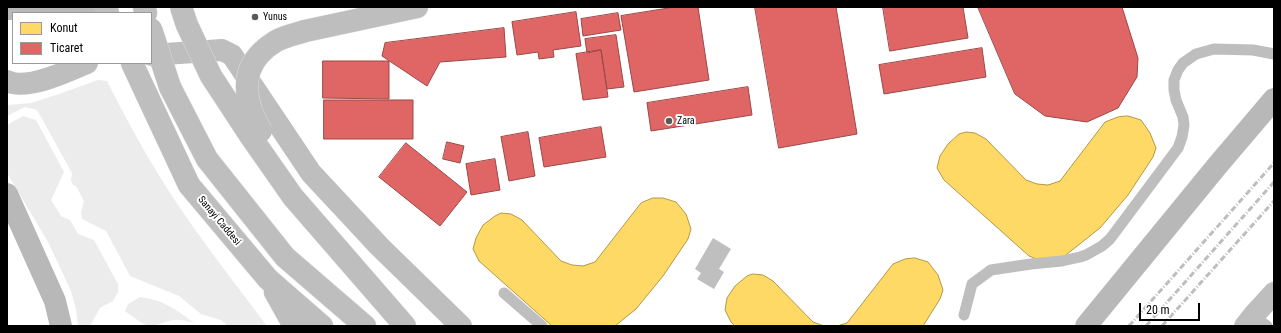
<!DOCTYPE html>
<html>
<head>
<meta charset="utf-8">
<style>
  body { margin:0 }
  #map { position:relative; width:1281px; height:333px; overflow:hidden; background:#fff; font-family:"Roboto Condensed",sans-serif }
  canvas { display:block }
  .frame { position:absolute; inset:0; border:8px solid #000; pointer-events:none }
  .legend { position:absolute; left:12px; top:12px; width:140px; height:52px; box-sizing:border-box; background:#fff; border:1px solid #999; margin:0; padding:5px 7px; list-style:none; font-size:12px; color:#000 }
  .legend li { display:flex; align-items:center; gap:8px; height:20px }
  .legend b { width:20px; border:1px solid #999 }
  .scale { position:absolute; left:1139px; top:303px; width:61px; height:18px; box-sizing:border-box; border:2px solid #000; border-top:0; padding-left:5px; font-size:12px; line-height:14px; white-space:nowrap; color:#000; -webkit-text-stroke:3px #fff; paint-order:stroke }
</style>
</head>
<body>
<div id="map">
<canvas width="1281" height="333"></canvas>
<div class="frame"></div>
<ul class="legend">
<li><b style="height:11px;background:#ffd966"></b>Konut</li>
<li><b style="height:11px;background:#e06666"></b>Ticaret</li>
</ul>
<div class="scale">20 m</div>
</div>
<script>
const ctx = document.querySelector('canvas').getContext('2d');
ctx.lineJoin = 'round';
function fill(path, color) { ctx.fillStyle = color; ctx.fill(path, 'evenodd'); }
function trace(path, color, width, dash) { ctx.strokeStyle = color; ctx.lineWidth = width; ctx.lineCap = dash ? 'butt' : 'round'; ctx.setLineDash(dash || []); ctx.stroke(path); }
function drawText(font, color, halo, rows, align = 'center') {
  ctx.font = font + ' "Roboto Condensed",sans-serif'; ctx.lineWidth = 4; ctx.setLineDash([]); ctx.textBaseline = 'middle'; ctx.strokeStyle = halo; ctx.fillStyle = color; for (const [text, x, y, turn = 0] of rows) {
    ctx.save(); ctx.translate(x, y); ctx.rotate((+turn || 0) * Math.PI / 180); ctx.textAlign = isNaN(turn) ? turn : align; if (halo) ctx.strokeText(text, 0, 0); ctx.fillText(text, 0, 0); ctx.restore();
  }
}
fill(new Path2D(`
  M98,80L107,81C131,129 158,177 189,221C214,257 241,291 267,326H228L221,320L201,314L179,296L130,276L106,231L82,219L81,212L84,201L76,186L73,185L71,180L72,173L37,110L25,107L7,116V105L31,103L59,94Z
  M23,116L36,120L64,172L51,200L61,216L70,220L78,234L94,240L118,284V292L113,301L100,308L90,326H78L76,309L71,291L48,242L7,173V125Z
  M140,297C163,300 176,309 194,323C187,321 180,319 173,320C166,321 151,328 146,325C139,322 132,316 125,311L128,304Z`), '#ececec');
fill(new Path2D(`
  M713,238L731,249L719,269L724,272L714,289L697,279L701,273L695,269Z`), '#bfbfbf');
const homes = new Path2D(`
  M1128,116L1141,120L1150,133L1156,148L1153,157L1128,195L1100,228L1062,258L1039,260L1029,256L944,180L937,168L940,156L948,144L959,134L966,132L975,133L986,139L1026,180L1037,184L1048,185L1060,181L1105,122L1118,117Z
  M653,198H663L676,202L686,214L691,229L688,239L663,276L636,309L615,326H552L479,261L473,249L476,238L483,225L495,216L501,213L511,214L522,220L561,261L572,265L583,266L595,262L641,203Z
  M915,258L928,262L938,275L943,290L940,299L923,326H837L847,323L893,264L905,259Z
  M753,274L763,275L773,281L813,322L824,326H735L731,322L725,310L727,298L735,286L747,276Z`);
fill(homes, '#ffd966');
trace(homes, '#b29847', 1);
const shops = new Path2D(`
  M675,7H698L709,80L634,92L621,16Z
  M755,7H836L857,134L779,148Z
  M883,7H963L968,38L890,51Z
  M978,7H1122L1138,58L1137,77L1118,108L1087,122L1045,116L1015,94Z
  M576,12L581,46L553,50L554,57L539,59L538,52L517,55L512,22Z
  M618,13L621,30L583,36L581,19Z
  M504,28L506,57L440,62L427,86L382,56L385,43Z
  M616,35L624,87L607,89L601,50L587,53L585,39Z
  M982,48L986,77L884,94L879,65Z
  M601,50L608,97L583,100L576,54Z
  M323,61H389V99L323,98Z
  M748,87L752,115L651,131L647,103Z
  M324,100H413V139H324Z
  M601,127L606,157L544,167L539,138Z
  M528,132L535,176L509,181L501,137Z
  M447,142L464,146L460,163L443,159Z
  M406,143L467,192L440,226L379,177Z
  M495,159L500,190L471,195L466,164Z`);
fill(shops, '#e06666');
trace(shops, '#9d4747', 1);
const primary = new Path2D(`
  M146,93L189,185L268,279L322,326
  M275,292L294,326`);
const trunk = new Path2D(`
  M105,7L108,13
  M144,7L146,13
  M305,31L417,7
  M132,63L146,93
  M170,87L207,159L285,257L365,326
  M251,137L293,197L405,326`);
trace(primary, '#dbdbdb', 23);
trace(trunk, '#dbdbdb', 23);
trace(new Path2D(`
  M504,293L542,326
  M964,315L972,284L991,270L1031,264L1062,261L1080,257L1086,255L1102,246L1110,239L1178,148L1182,137L1184,125L1183,117L1176,100L1174,90V80L1178,70L1183,63L1196,54L1214,49L1253,50L1274,54
  M1253,316L1267,326`), '#bebebe', 11);
trace(new Path2D(`
  M151,55L222,50L232,55L311,173L379,246L461,326
  M7,81C26,91 69,71 87,63
  M1245,326L1253,316L1274,293`), '#bebebe', 22);
trace(new Path2D(`
  M7,9L89,7
  M7,194L55,301L61,326
  M1086,326L1217,166L1274,99`), '#b8b8b8', 22);
trace(primary, '#bebebe', 22);
trace(trunk, '#bebebe', 22);
trace(new Path2D(`
  M1129,326L1274,163
  M1146,326L1274,182
  M1162,326L1274,201`), '#bebebe', 3, [6, 2, 1, 2]);
const trunkBridge = new Path2D(`
  M181,7L187,25L211,76L251,137
  M151,29L170,87
  M261,131C258,124 253,117 251,109C241,79 250,57 276,41C285,36 296,34 305,31`);
trace(trunkBridge, '#dbdbdb', 23, []);
trace(trunkBridge, '#bebebe', 22);
for (const [x, y, r, color] of [
  [255,17,4,"#595959"],
  [669,121,4,"#595959"]
]) { const dot = new Path2D(); dot.arc(x, y, r, 0, 2 * Math.PI); ctx.fillStyle = color; ctx.fill(dot); trace(dot, '#fff', 1.5); }
drawText('10px', '#000', '#fff', [
  ["Yunus",263,17],
  ["Zara",677,121]
], 'left');
drawText('10px', '#000', '#fff', [
  ["Sanayi Caddesi",219,221,50]
]);
</script>
</body>
</html>
